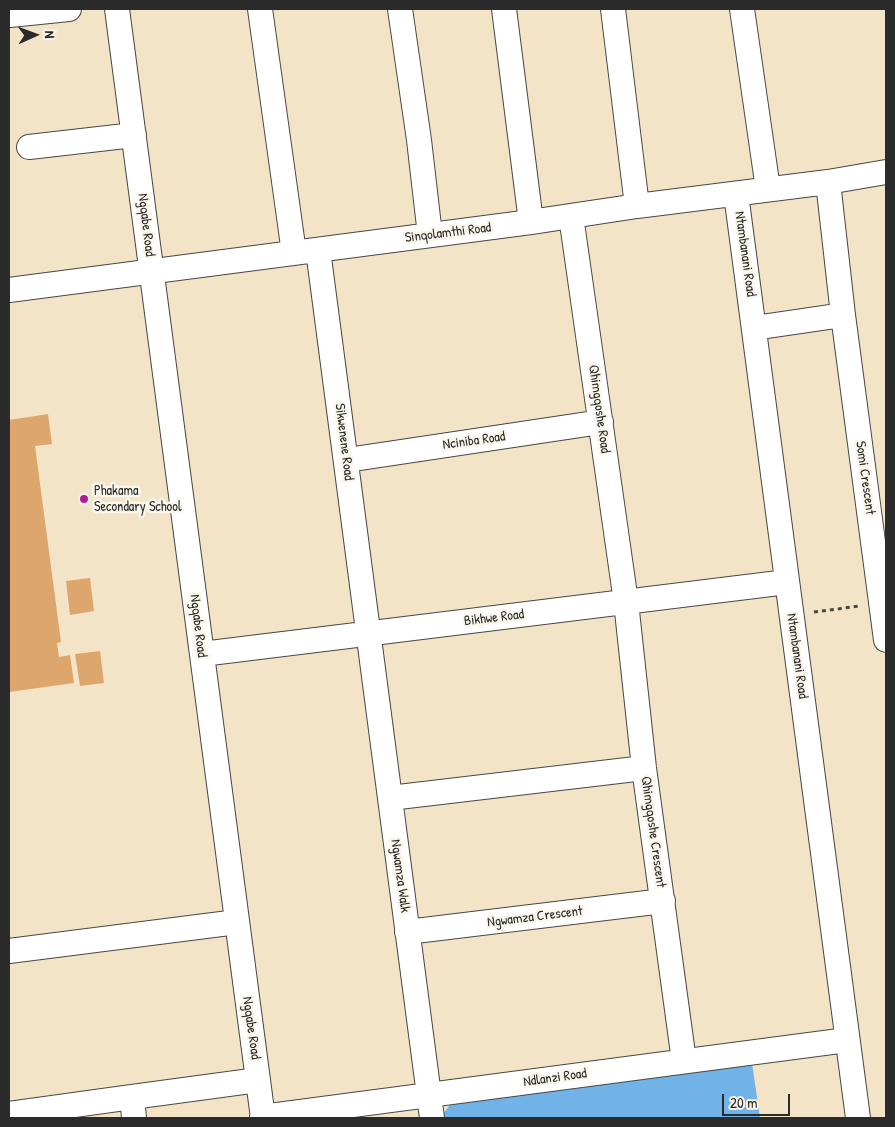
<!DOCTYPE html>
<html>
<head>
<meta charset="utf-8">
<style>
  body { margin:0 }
  #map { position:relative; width:895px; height:1127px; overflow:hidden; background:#f3e4c8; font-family:"Patrick Hand",sans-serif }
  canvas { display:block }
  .frame { position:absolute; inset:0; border:10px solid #2b2b2b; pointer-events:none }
  .north { position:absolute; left:10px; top:10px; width:50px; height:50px; -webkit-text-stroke:4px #fbf7ec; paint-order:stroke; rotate:88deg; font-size:14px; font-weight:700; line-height:20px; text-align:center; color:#2b2b2b }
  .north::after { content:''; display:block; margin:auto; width:18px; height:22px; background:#2b2b2b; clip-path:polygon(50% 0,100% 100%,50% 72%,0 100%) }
  .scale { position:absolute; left:722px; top:1094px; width:68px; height:22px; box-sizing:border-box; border:2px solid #2b2b2b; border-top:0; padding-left:6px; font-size:15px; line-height:18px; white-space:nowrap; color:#2b2b2b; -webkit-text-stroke:4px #fbf7ec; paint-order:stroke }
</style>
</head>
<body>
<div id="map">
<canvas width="895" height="1127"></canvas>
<div class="frame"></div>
<div class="north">N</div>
<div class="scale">20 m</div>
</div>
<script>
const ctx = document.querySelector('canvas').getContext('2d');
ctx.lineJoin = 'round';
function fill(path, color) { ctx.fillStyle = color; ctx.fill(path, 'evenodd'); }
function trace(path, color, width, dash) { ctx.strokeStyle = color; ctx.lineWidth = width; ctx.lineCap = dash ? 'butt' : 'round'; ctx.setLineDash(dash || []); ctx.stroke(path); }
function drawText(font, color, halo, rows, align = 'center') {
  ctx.font = font + ' "Patrick Hand",sans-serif'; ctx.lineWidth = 5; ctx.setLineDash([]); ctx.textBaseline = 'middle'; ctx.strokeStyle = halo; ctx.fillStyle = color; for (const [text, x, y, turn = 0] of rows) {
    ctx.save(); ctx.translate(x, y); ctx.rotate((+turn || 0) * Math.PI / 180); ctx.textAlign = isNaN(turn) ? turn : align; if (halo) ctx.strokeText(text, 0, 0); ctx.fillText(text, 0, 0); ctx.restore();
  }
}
fill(new Path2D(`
  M752,1063L760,1118H440L452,1102Z`), '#71b3e6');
fill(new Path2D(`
  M48,414L52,444L35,446L61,642L57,643L59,657L70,655L74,683L9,692V420Z
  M90,578L94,611L70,615L66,581Z
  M100,651L104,683L80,686L75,654Z`), '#dca66d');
const minor = new Path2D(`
  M117,9L263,1118
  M260,9L294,253
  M400,9L419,140L430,235
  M504,9L531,222
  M613,9L637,206
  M742,9L768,189
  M10,15L69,9
  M29,147L134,135
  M828,182L843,315L886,640
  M736,194L858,1118
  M571,216L626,602L644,768L684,1061
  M318,250L432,1118
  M9,290L531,222L637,206L828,182L886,172
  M754,328L843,315
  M347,460L601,422
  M202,654L787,582
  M390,798L644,768
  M407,932L663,901
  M9,951L237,922
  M9,1114L132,1097
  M262,1117L847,1040
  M134,1118L132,1097L258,1080`);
trace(minor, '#494743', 26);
trace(new Path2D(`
  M814,612L860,606`), '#494743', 3, [4, 4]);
trace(minor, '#fff', 24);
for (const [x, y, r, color] of [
  [84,499,5,"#b5179e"]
]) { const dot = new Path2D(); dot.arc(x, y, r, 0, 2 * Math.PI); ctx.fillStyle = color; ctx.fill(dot); trace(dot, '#fbf7ec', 2); }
drawText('14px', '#2b2b2b', '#fbf7ec', [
  ["Ngqabe Road",146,225,83],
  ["Sinqolamthi Road",448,233,-7],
  ["Ntambanani Road",745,254,82],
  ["Qhimgqoshe Road",599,409,82],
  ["Nciniba Road",474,441,-8],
  ["Sikwenene Road",344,442,83],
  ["Somi Crescent",865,478,82],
  ["Bikhwe Road",494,618,-7],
  ["Ngqabe Road",198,626,83],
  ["Ntambanani Road",797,656,82],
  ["Qhimgqoshe Crescent",653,832,82],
  ["Ngwamza Walk",400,876,82],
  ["Ngwamza Crescent",535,917,-7],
  ["Ngqabe Road",251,1028,82],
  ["Ndlanzi Road",555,1078,-8]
]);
drawText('14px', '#2b2b2b', '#fbf7ec', [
  ["Phakama",94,491],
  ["Secondary School",94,507]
], 'left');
</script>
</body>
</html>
